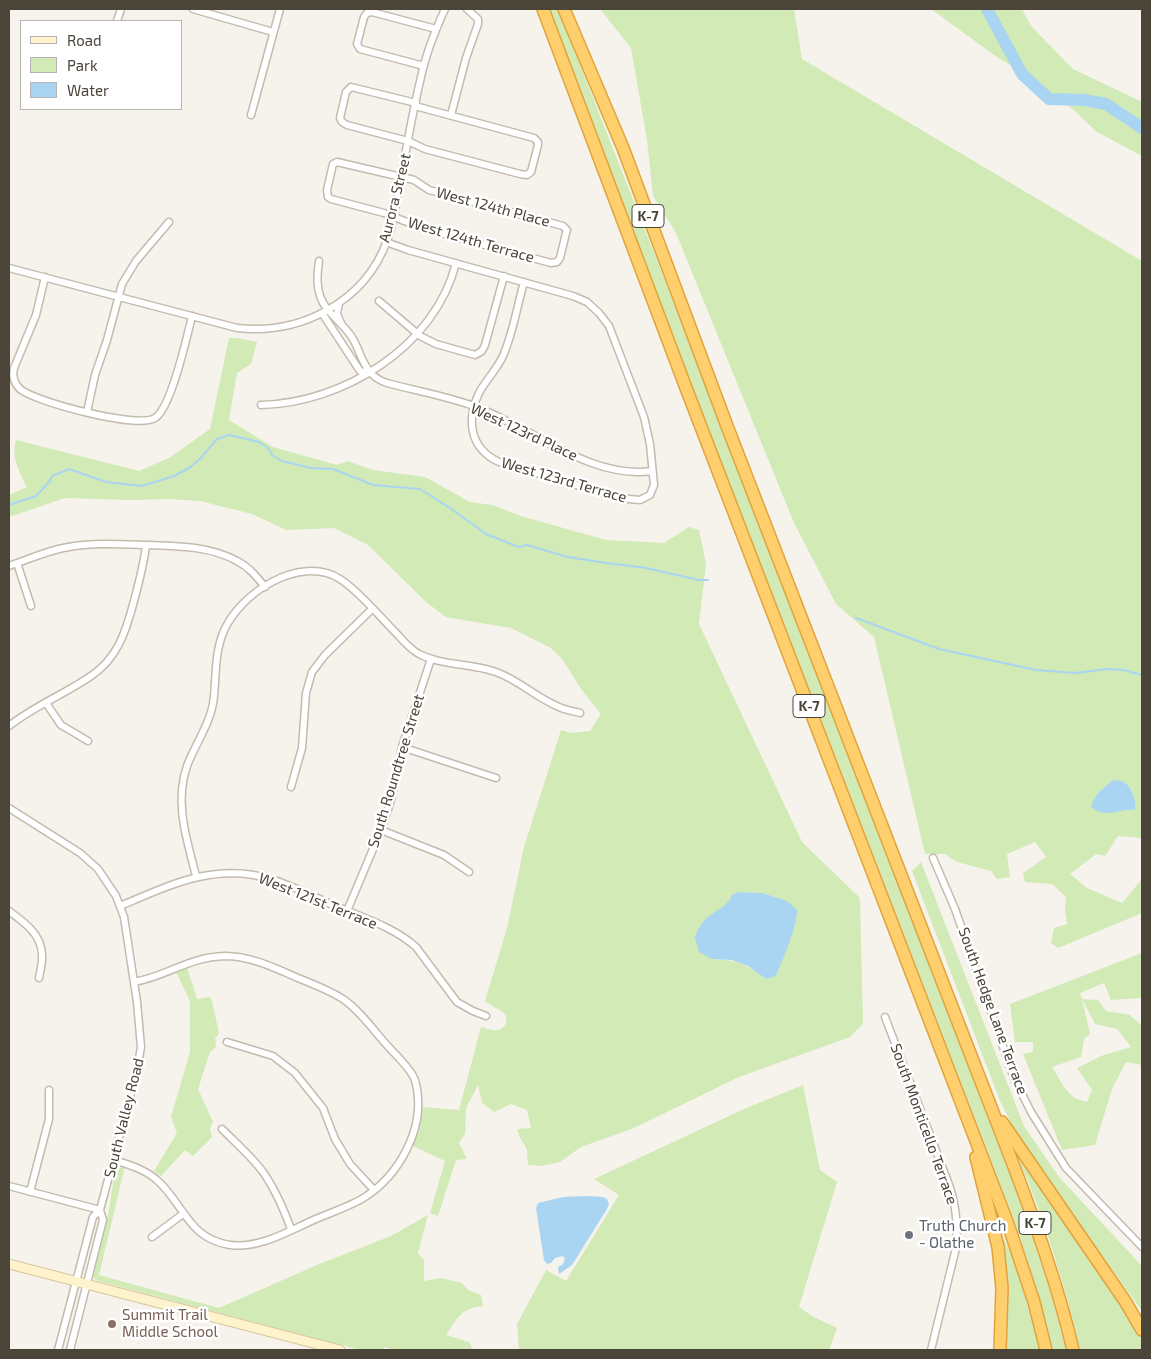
<!DOCTYPE html>
<html>
<head>
<meta charset="utf-8">
<style>
  body { margin:0 }
  #map { position:relative; width:1151px; height:1359px; overflow:hidden; background:#f6f3ec; font-family:"Exo 2",sans-serif }
  canvas { display:block }
  .frame { position:absolute; inset:0; border:10px solid #4b4439; pointer-events:none }
  .legend { position:absolute; left:20px; top:20px; width:162px; height:90px; box-sizing:border-box; background:#fff; border:1px solid #b7b4b0; margin:0; padding:6px 9px; list-style:none; font-size:15px; color:#4b4439 }
  .legend li { display:flex; align-items:center; gap:10px; height:25px }
  .legend b { width:25px; border:1px solid #b7b4b0 }
</style>
</head>
<body>
<div id="map">
<canvas width="1151" height="1359"></canvas>
<div class="frame"></div>
<ul class="legend">
<li><b style="height:6px;background:#fff3cd"></b>Road</li>
<li><b style="height:14px;background:#d2eab5"></b>Park</li>
<li><b style="height:14px;background:#a9d4f2"></b>Water</li>
</ul>
</div>
<script>
const ctx = document.querySelector('canvas').getContext('2d');
ctx.lineJoin = 'round';
function fill(path, color) { ctx.fillStyle = color; ctx.fill(path, 'evenodd'); }
function trace(path, color, width, dash) { ctx.strokeStyle = color; ctx.lineWidth = width; ctx.lineCap = dash ? 'butt' : 'round'; ctx.setLineDash(dash || []); ctx.stroke(path); }
function drawText(font, color, halo, rows, align = 'center') {
  ctx.font = font + ' "Exo 2",sans-serif'; ctx.lineWidth = 5; ctx.setLineDash([]); ctx.textBaseline = 'middle'; ctx.strokeStyle = halo; ctx.fillStyle = color; for (const [text, x, y, turn = 0] of rows) {
    ctx.save(); ctx.translate(x, y); ctx.rotate((+turn || 0) * Math.PI / 180); ctx.textAlign = isNaN(turn) ? turn : align; if (halo) ctx.strokeText(text, 0, 0); ctx.fillText(text, 0, 0); ctx.restore();
  }
}
fill(new Path2D(`
  M548,9H558L653,250L1008,1169C1030,1229 1051,1288 1066,1350H1053L1044,1313L1017,1227L608,169Z
  M600,9H794L802,59L1142,261V838L1118,836L1105,856L1096,854L1070,874L1087,888L1122,903L1142,879V913L1058,948L1051,943L1054,928L1067,924L1065,911L1066,897L1052,884L1025,882L1023,873L1046,857L1035,842L1007,854L1010,877L997,879L991,871L957,862L945,854H925L874,637L836,604L794,523L676,233L653,196L647,140L631,48Z
  M931,9H1022L1031,26L1073,69L1142,102V156L1097,132L1066,103L1049,94L1021,72L994,55Z
  M229,338H237L257,342L251,364L237,373L229,420L273,447L337,465L348,461L373,470L425,477L470,502L492,505L524,517L606,540L664,543L689,527L699,530L706,564L699,624L802,842L860,898L863,1024L850,1037L739,1077L634,1128L581,1147L560,1162L541,1166L528,1165L527,1149L520,1138L517,1129L531,1128L527,1110L511,1104L494,1112L482,1103L478,1085L466,1108L465,1134L459,1143L467,1159L456,1160L438,1216L430,1213L445,1161L413,1146L419,1131L423,1107L459,1110L481,1027C486,1028 492,1031 497,1030C506,1029 510,1018 503,1012C497,1008 491,1006 485,1001L507,928L524,847L561,730L571,733L590,731L601,714L581,689L563,660L551,648L511,628L446,617L426,602L368,545L334,528L286,530L252,514L200,501L169,499L131,500L65,498L9,517V495L27,487C19,471 11,457 16,440L139,471L169,458L210,429ZM738,892L763,893L787,901L797,916L787,947L776,976L766,979C745,963 738,960 712,959L708,917L727,905L732,895Z
  M921,862L1024,1126L1059,1177L1142,1266V1311L1025,1150L1000,1101L912,871Z
  M1142,953V998L1111,1000L1104,983L1080,993L1082,999L1098,1000L1106,1011L1130,1015L1142,1026V1065L1126,1062L1112,1089L1095,1145L1062,1150L1023,1054L1033,1052V1042H1015L1010,1004ZM1082,999L1095,1024L1117,1029L1131,1047L1101,1056L1077,1068L1092,1090L1087,1102L1074,1098L1064,1087L1052,1067L1081,1057L1084,1039L1090,1034Z
  M187,967L197,999L211,997L219,1033L215,1039L216,1047L210,1052L198,1089L213,1122L210,1128L212,1137L193,1156L185,1150L161,1176L154,1171L177,1133L171,1117L190,1052V1001L176,972Z
  M803,1085L820,1170L837,1182L799,1307L812,1316L837,1328L829,1350H519L517,1324L546,1270L566,1281L619,1195L594,1179L744,1109Z
  M1018,1157H1020L1136,1325L1142,1337V1350H1080C1065,1285 1045,1220 1018,1157Z
  M125,1166L99,1275L219,1308L317,1265L391,1236L428,1215L418,1253L424,1260V1281L441,1278L462,1283L468,1290L481,1295L483,1306C460,1309 458,1317 446,1335L469,1342L473,1350H393L384,1347L383,1350H360L95,1280L93,1276L109,1211L114,1176L117,1169Z
  M999,1233C1014,1246 1033,1327 1039,1350H1004Z`), '#d2eab5');
fill(new Path2D(`
  M1113,780C1116,781 1119,780 1121,781C1131,784 1137,801 1135,810C1118,808 1108,820 1091,807C1095,794 1103,788 1113,780Z
  M738,892L763,893L787,901L797,910C797,928 783,959 776,976L766,979L748,966L732,960L712,959L699,952L695,937C698,929 702,922 708,917C719,908 726,908 732,895Z
  M586,1196L603,1197L607,1199L609,1204L607,1209L572,1265L559,1274L558,1267L563,1264L565,1258L562,1256L555,1258L551,1263L547,1264L544,1260L536,1208L538,1203L563,1197Z`), '#a9d4f2');
trace(new Path2D(`
  M9,505L36,496L50,481L52,476L69,469L106,482L142,486L174,476L189,468L200,459L217,439L229,435L259,442L267,447L273,456L282,461L311,468L333,469L373,485L420,489L450,508L486,534L519,547L527,545L568,557L606,563L646,568L699,580H708
  M856,618L939,649L1036,670L1075,673L1107,669L1124,670L1142,675`), '#a9d4f2', 2);
trace(new Path2D(`
  M987,9L1022,74L1049,99L1084,100L1106,104L1142,128`), '#a9d4f2', 12);
const minor = new Path2D(`
  M193,9L273,32
  M117,21L121,9
  M424,66L360,49L357,44L364,17L367,13L372,12L436,29
  M415,106L534,138L538,142V145L531,172L527,175L520,174L425,149L408,141L347,125L342,122L340,118L346,92L351,87L416,103
  M251,115L280,9
  M451,115L466,58L478,24V19L467,9
  M337,162L414,180L429,190L563,226L567,230L566,233L560,258L557,262L551,263L422,228L384,213L331,199L328,197L327,190L333,164Z
  M386,242L408,250L573,296L587,302L599,313L609,326L644,417L650,444L654,485L650,495L640,500L619,498L499,462C469,448 466,419 480,391C487,379 497,369 503,356C513,333 517,307 524,282
  M319,261C317,273 316,284 320,296C326,314 344,323 353,339C360,351 361,362 371,373C375,378 381,381 387,383C416,391 447,396 476,407C531,427 591,480 652,471
  M9,268L237,328C300,335 364,303 387,241C394,221 397,199 401,178C407,144 413,110 421,77C426,53 435,31 445,9
  M45,277L36,315L14,368C12,376 14,383 20,389C35,402 138,429 155,418C171,408 187,337 192,316
  M379,301L420,336L436,344L475,355L482,351L485,345L504,276
  M339,303L337,314L341,323
  M322,313L360,371L370,373
  M261,405C343,403 435,347 456,263
  M87,412L95,375L107,340L122,284L136,261L169,222
  M17,563L31,606
  M9,566C27,560 44,552 63,548C91,542 119,544 148,545C178,546 210,546 237,561C249,567 257,577 265,587
  M46,703L61,725L88,741
  M9,726C34,706 65,694 91,676C118,658 126,631 134,601C139,582 144,564 146,545
  M402,747L496,778
  M291,787L302,748L306,693L312,672L325,655L372,609
  M9,808L80,853L98,869L116,896L124,917L137,1002L141,1047L137,1070L100,1210L93,1217L58,1350
  M381,830L444,855L469,872
  M933,858L955,909L1014,1078L1031,1112L1066,1168L1142,1247
  M196,876C187,840 174,803 187,766C196,742 212,722 214,696C216,675 215,653 223,633C239,593 300,554 340,579C358,590 382,619 397,634C404,642 410,649 419,654C443,666 472,663 496,672C519,680 536,698 559,707C565,710 573,711 580,713
  M120,906C170,885 215,862 271,879C294,886 316,898 338,907C364,918 395,928 416,947L457,1002L473,1011L486,1016
  M9,911C24,922 41,934 42,954C43,962 40,971 39,978
  M347,911L381,830L391,800L402,747L431,659
  M885,1017L948,1182C956,1203 958,1225 956,1248L931,1350
  M227,1042L273,1056L295,1073L323,1108L335,1139L350,1164L374,1190
  M222,1129C236,1143 252,1157 263,1172C275,1189 284,1210 291,1229
  M114,1160C129,1165 145,1169 158,1181C184,1205 189,1239 230,1245C260,1249 290,1230 316,1219C332,1212 351,1206 365,1197C399,1175 424,1130 417,1089C416,1086 416,1081 414,1078C411,1069 392,1051 385,1043C372,1028 359,1010 343,999C329,990 313,984 298,978C275,968 251,956 225,956C188,957 168,976 134,982
  M9,1186L100,1210
  M30,1192L49,1119V1090
  M152,1237L183,1214
  M70,1350L103,1220L100,1210`);
const secondary = new Path2D(`
  M9,1264L340,1350`);
const motorway = new Path2D(`
  M543,9L686,388L1008,1224L1034,1302L1046,1350
  M564,9L623,148L727,426L1013,1164C1036,1225 1058,1286 1073,1350
  M1002,1122L1125,1301L1142,1330
  M976,1157L998,1247L1002,1288L1000,1350`);
trace(minor, '#c2bbae', 9);
trace(secondary, '#d6c79b', 11);
trace(motorway, '#e0a43c', 14);
trace(minor, '#fff', 6);
trace(secondary, '#fff3cd', 9);
trace(motorway, '#ffcf6e', 11);
for (const [x, y, r, color] of [
  [909,1235,5,"#6b7280"],
  [112,1324,5,"#8d6e63"]
]) { const dot = new Path2D(); dot.arc(x, y, r, 0, 2 * Math.PI); ctx.fillStyle = color; ctx.fill(dot); trace(dot, '#fff', 2); }
for (const [x, y, w] of [
  [648,216,32],
  [809,706,32],
  [1035,1223,32]
]) { const box = new Path2D(); box.roundRect(x - w / 2, y - 11.5, w, 23, 4); ctx.fillStyle = '#fff'; ctx.fill(box); trace(box, '#4b4439', 1); }
drawText('bold 14px', '#4b4439', null, [
  ["K-7",648,216],
  ["K-7",809,706],
  ["K-7",1035,1223]
]);
drawText('15px', '#4b4439', '#fff', [
  ["Aurora Street",395,198,-76],
  ["West 124th Place",493,207,15],
  ["West 124th Terrace",471,240,16],
  ["West 123rd Place",524,432,25],
  ["West 123rd Terrace",564,480,16],
  ["South Roundtree Street",396,771,-73],
  ["West 121st Terrace",318,901,22],
  ["South Hedge Lane Terrace",993,1011,70],
  ["South Valley Road",124,1118,-76],
  ["South Monticello Terrace",924,1124,70]
]);
drawText('15px', '#5b616d', '#fff', [
  ["Truth Church",919,1226],
  ["- Olathe",919,1243]
], 'left');
drawText('15px', '#785e54', '#fff', [
  ["Summit Trail",122,1315],
  ["Middle School",122,1332]
], 'left');
</script>
</body>
</html>
